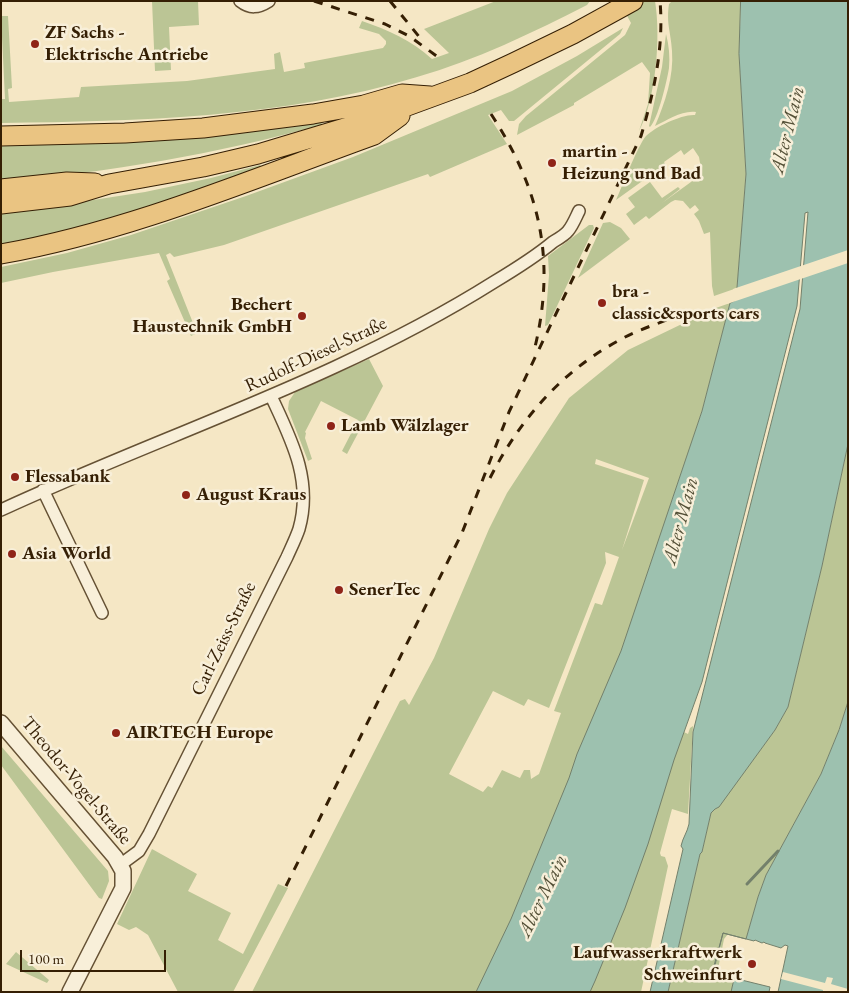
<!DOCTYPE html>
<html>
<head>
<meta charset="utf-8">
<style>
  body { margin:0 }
  #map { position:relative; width:849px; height:993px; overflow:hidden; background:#f5e7c5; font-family:"EB Garamond",serif }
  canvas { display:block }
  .frame { position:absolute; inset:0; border:2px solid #351f04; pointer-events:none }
  .scale { position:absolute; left:20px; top:950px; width:146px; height:22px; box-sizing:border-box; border:2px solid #351f04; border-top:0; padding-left:6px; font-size:15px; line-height:18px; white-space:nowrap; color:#351f04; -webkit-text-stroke:4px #f8efd9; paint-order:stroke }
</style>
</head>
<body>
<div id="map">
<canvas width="849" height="993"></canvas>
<div class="frame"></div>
<div class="scale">100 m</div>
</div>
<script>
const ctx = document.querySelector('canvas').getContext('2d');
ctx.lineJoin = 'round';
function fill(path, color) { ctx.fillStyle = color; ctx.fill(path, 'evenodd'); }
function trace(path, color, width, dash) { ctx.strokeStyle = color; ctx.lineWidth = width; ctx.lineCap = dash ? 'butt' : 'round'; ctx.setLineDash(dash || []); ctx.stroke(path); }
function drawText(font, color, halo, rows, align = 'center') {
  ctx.font = font + ' "EB Garamond",serif'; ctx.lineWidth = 5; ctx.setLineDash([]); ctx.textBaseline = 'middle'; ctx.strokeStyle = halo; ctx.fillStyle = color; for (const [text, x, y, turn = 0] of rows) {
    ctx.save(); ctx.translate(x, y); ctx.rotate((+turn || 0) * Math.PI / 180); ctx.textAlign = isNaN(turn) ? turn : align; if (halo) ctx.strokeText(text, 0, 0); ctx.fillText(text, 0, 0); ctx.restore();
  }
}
fill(new Path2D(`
  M152,1H198L199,25L169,27L171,70L155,71Z
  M496,1H590L587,5C532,33 476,60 417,77C283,118 140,121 1,123V99H5L1,16H8L12,88L8,89L9,102L79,97L81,87L187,81L275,69L274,54L280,52L284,72L305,68L304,63L383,48L386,44V41L379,34L359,28L362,21C388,30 411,40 432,59L449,53L424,29Z
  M619,1H655C661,37 656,99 639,131L648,104L650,73L642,62L574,103V105L517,135L519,124L526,116L625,35L631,23Z
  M672,1H741L739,54L746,174L737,288L714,296L712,286L710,232L704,234L699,221L694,214L699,210L695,205L690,209L683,201L675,200L671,202L649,219L646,216L634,225L626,214L635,207L628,198L650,182L662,198L678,187L680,189L662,203L702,174L699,157L693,148L684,155L681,150L664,162L667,167L661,171L659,169L616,200C622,187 638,145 646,136C655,127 682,114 695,115L696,112C682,110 668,120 655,126C665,103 674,76 672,51C671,32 666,24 669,4Z
  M623,28L620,34L514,121H509L501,110L488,115L507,144L430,177L428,174L224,245L174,257L170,253L166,255L197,333L191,336L167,281L170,279L159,253L53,272L1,283V267L67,253L131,235L246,196L353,157L512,91L577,56Z
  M666,34C669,45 670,57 669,68C667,81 658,119 650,127L649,126L662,67Z
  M323,120L321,125C217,154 109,172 1,182V142Z
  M260,165L262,169L150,210L1,249V210L54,206L145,192L211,178Z
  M610,222L621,228L630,239L578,278L603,223Z
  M589,225H593L594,228L548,325L545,326L549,275L548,256Z
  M730,303L702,411L607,695L688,734L690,728L693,726L688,814L672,809L660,853L661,856L665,857L668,866L641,992H252L400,701L405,699L409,705L434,658L489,529L507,493L569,398L628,350L713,309ZM596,459L649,478L622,550L644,480L595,464ZM605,552L619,557L602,605L595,603L554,711L561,713L539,774L531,779L530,770H524L520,778L502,770L492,788L488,786L483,792L449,774L493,691L524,706L528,699L549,708L606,563Z
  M369,359L383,386L347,454L342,451L358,420L321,401L305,432L306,433L305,438L312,459L308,461L288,409L289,401L295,392Z
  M848,444V702L839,730L821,774L766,875L758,897L746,939L728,934L724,939L717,974L735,979L731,992H668L700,854L702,852L711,813L715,809L719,806L775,730L788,707L822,566Z
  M1,746L108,871L109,881L102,899L99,898L1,765Z
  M152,849L197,874L188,891L231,913L218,940L243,954L278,884L288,888L233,992H178L148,935L136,927L129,930L117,924Z
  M16,952L49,980L47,983L6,964Z`), '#bbc595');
const water = new Path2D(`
  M741,1H848V444L822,566L788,707L775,730L719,807L715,809L711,813L702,852L700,854L668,992H650L683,849L681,846C683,837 687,833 689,824L693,732L800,309L808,212L805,213L797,306L702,682L674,760L648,844L625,908L595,981L590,992H476L511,919L569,778L577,754L621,651L702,411L730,303L736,300L746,174L739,54Z
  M848,702V992H778L788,946L785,945L781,948L765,943L764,942L762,943L755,940L754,941L723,933L713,973L770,987L769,992H731L734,979L712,973L723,933L746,939L758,897L766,875L821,774L839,730Z`);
fill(water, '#9dc1af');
trace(water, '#73806b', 1);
fill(new Path2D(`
  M848,250V263L727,304L729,299L733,298V289Z
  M783,972L825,983L827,977L833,978L831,984L848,989V992H823V990L781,979Z`), '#f5e7c5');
trace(new Path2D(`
  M747,884L778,851`), '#73806b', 3);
const minor = new Path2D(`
  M240,1C250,9 258,8 269,1
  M43,490L102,613
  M1,510C165,434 340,379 494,282C514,270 535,257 553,242C558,239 565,235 568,231C573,225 576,217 579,211
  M120,865L139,851L149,834L287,557C291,548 296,538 299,529C313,480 291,439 271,396`);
const tertiary = new Path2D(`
  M1,723L115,857L123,871V888L70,992`);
const trunk = new Path2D(`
  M1,136L125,133L203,128L313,114L364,105L402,94L430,96
  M1,189L67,182L95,183
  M1,204L70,196L109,184L203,167L258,154L361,123L470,83L513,63L573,34L633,1
  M1,254C130,231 252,179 374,135L400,116`);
trace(minor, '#655134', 14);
trace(tertiary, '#655134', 18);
trace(trunk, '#351f04', 21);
trace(minor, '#f8efd9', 11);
trace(tertiary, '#f8efd9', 15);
trace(trunk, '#eac482', 19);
trace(new Path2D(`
  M314,1L385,24L409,36L438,57
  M390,1L421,39
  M491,114C540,189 556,259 535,347
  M490,478C519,421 560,373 616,342C633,332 651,326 669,319
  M286,886L462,533L509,412L641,136C654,92 664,47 660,1`), '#351f04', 3, [9, 9]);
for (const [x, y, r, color] of [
  [35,44,5,"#8f2418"],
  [552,163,5,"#8f2418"],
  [602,303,5,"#8f2418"],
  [302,316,5,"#8f2418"],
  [331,426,5,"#8f2418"],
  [15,477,5,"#8f2418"],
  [186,495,5,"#8f2418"],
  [12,554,5,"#8f2418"],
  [339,590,5,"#8f2418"],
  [116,733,5,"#8f2418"],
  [752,964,5,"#8f2418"]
]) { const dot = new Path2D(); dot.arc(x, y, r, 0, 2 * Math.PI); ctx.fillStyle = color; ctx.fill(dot); trace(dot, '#f8efd9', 2); }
drawText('bold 19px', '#351f04', '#f8efd9', [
  ["ZF Sachs -",45,33],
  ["Elektrische Antriebe",45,55],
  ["martin -",562,152],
  ["Heizung und Bad",562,174],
  ["bra -",612,292],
  ["classic&sports cars",612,314],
  ["Bechert",292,305,"right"],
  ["Haustechnik GmbH",292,327,"right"],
  ["Lamb Wälzlager",341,426],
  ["Flessabank",25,477],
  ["August Kraus",196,495],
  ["Asia World",22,554],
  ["SenerTec",349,590],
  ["AIRTECH Europe",126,733],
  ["Laufwasserkraftwerk",742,953,"right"],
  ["Schweinfurt",742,975,"right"]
], 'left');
drawText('19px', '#351f04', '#f8efd9', [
  ["Rudolf-Diesel-Straße",316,355,-25],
  ["Carl-Zeiss-Straße",224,639,-64],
  ["Theodor-Vogel-Straße",76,781,50]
]);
drawText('italic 20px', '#545037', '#f8efd9', [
  ["Alter Main",788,130,-76],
  ["Alter Main",681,521,-75],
  ["Alter Main",543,896,-64]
]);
</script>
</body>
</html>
